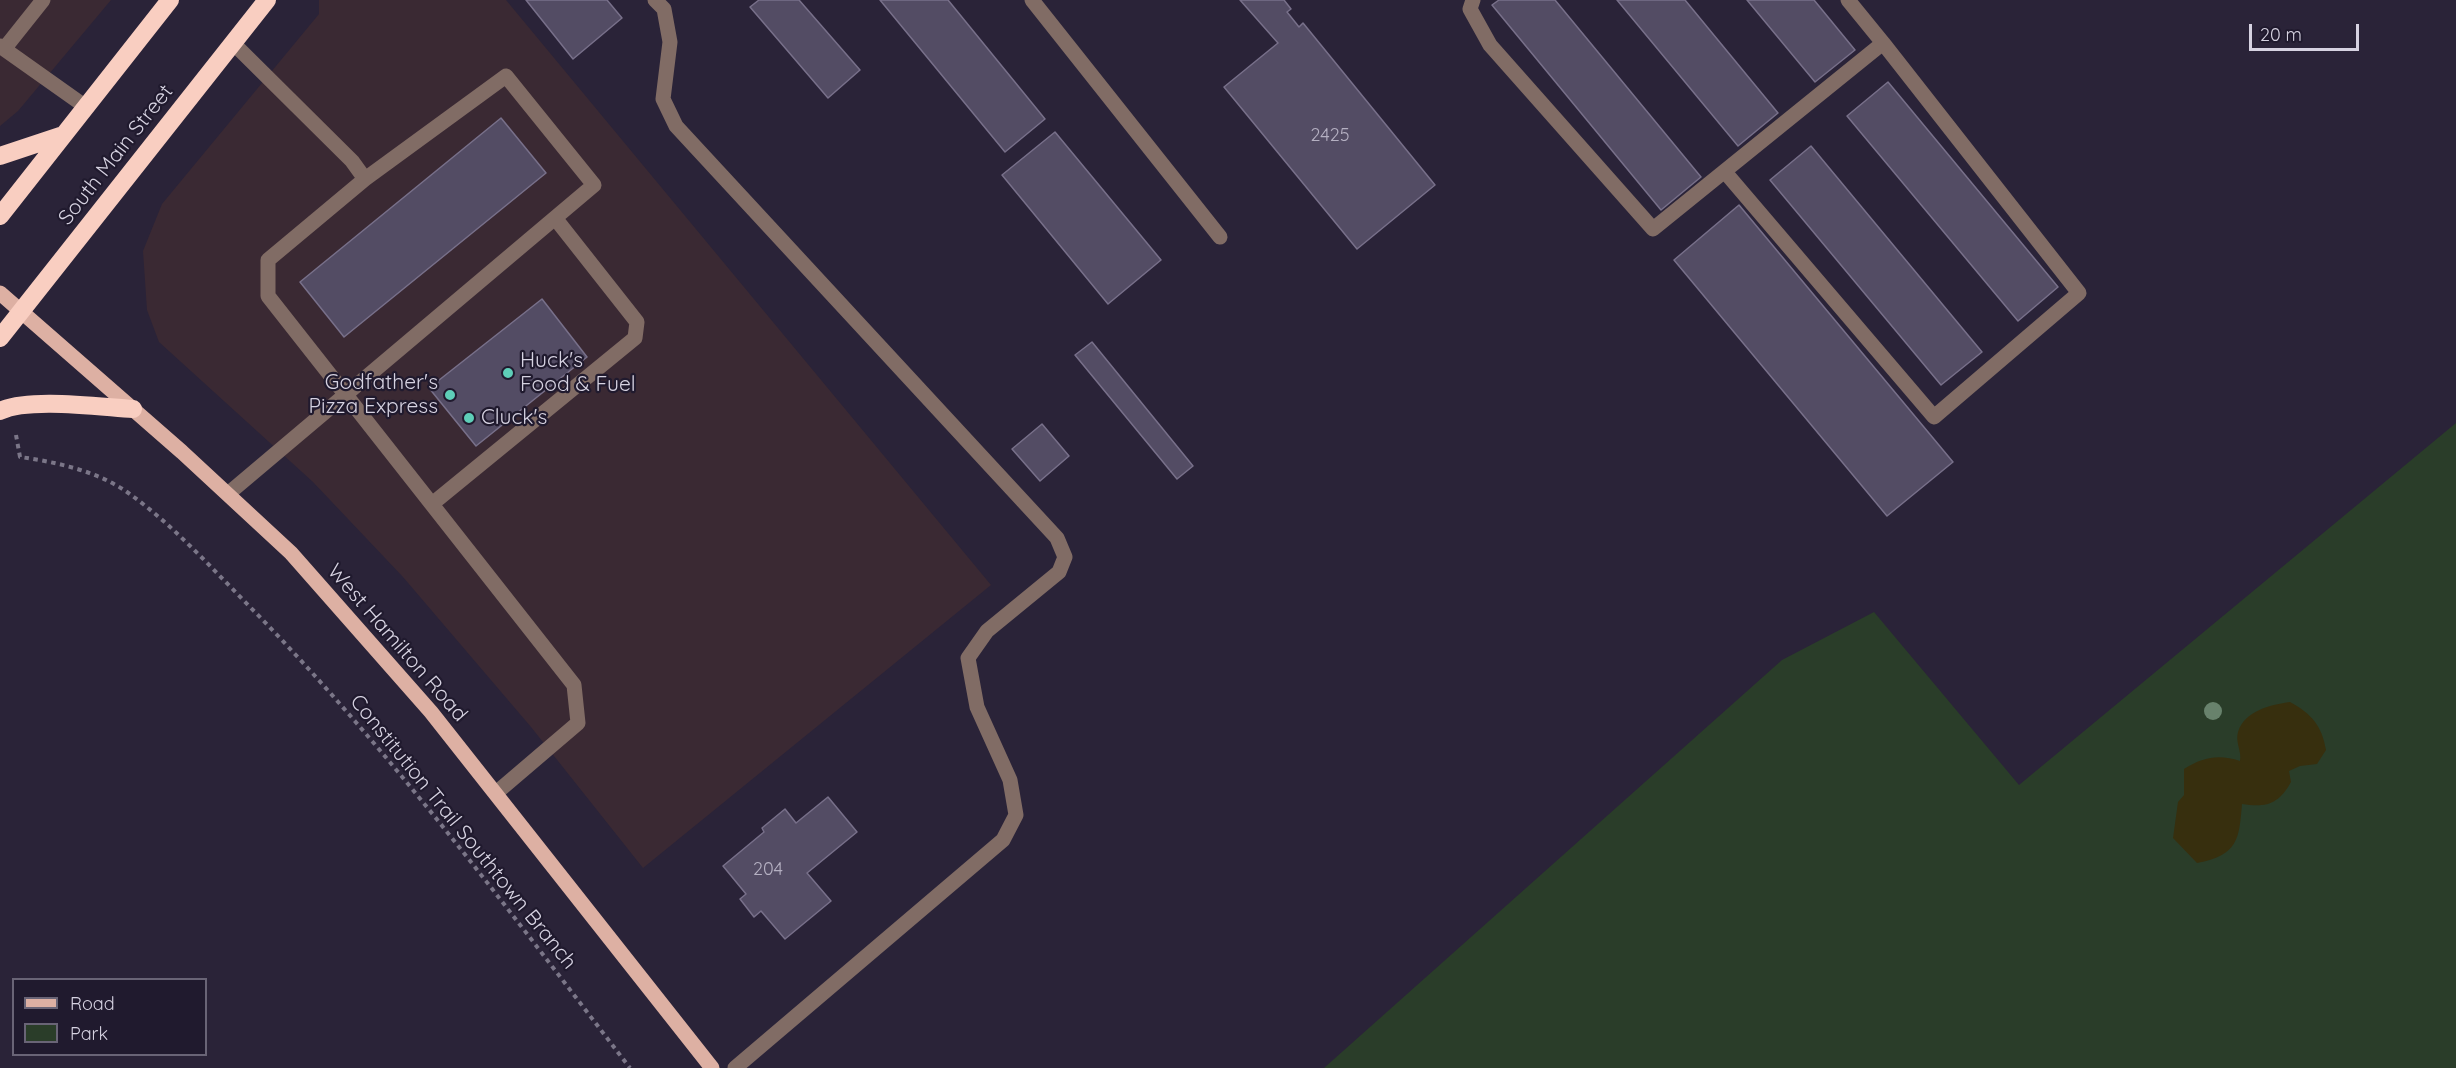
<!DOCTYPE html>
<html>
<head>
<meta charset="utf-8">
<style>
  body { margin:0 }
  #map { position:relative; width:2456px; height:1068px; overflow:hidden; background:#2a2338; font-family:Quicksand,sans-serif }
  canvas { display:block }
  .legend { position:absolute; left:12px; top:978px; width:195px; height:78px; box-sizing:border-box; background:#201a2e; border:2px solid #696476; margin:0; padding:8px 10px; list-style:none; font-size:18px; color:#d6d2e1 }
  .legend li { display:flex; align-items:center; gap:12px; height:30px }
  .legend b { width:30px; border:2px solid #696476 }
  .scale { position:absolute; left:2249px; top:24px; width:110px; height:27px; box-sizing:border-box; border:3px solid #d6d2e1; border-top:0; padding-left:8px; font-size:18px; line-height:21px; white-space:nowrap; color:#d6d2e1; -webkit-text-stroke:4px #201a2e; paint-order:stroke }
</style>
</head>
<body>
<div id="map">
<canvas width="2456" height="1068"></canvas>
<ul class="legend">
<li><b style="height:8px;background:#ddb0a3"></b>Road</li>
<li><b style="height:16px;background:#2a3d29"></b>Park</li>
</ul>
<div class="scale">20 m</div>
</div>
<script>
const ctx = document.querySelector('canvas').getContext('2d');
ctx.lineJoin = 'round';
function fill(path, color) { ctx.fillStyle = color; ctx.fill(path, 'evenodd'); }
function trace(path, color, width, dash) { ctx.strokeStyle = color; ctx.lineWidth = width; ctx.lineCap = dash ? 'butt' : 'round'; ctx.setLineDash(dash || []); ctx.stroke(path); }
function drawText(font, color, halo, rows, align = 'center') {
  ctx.font = font + ' Quicksand,sans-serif'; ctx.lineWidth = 4.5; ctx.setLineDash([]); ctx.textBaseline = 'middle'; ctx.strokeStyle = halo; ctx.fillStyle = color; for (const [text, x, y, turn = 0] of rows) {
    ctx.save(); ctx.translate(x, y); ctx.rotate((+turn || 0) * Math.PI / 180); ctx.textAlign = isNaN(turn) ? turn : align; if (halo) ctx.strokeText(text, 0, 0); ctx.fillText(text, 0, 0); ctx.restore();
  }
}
fill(new Path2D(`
  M0,0H111L18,111L0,126Z
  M319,0H506L991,585L643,868L531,727L403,577L313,482L159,342L147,310L143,251L162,204L319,14Z`), '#3a2933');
fill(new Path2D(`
  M2456,423V1068H1324L1782,660L1874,612L2019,785Z`), '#2a3d29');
fill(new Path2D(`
  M2290,702C2312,714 2322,726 2326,750L2317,764L2300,766L2289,771L2291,782C2279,804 2266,808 2242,804C2239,840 2238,855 2197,863L2173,838L2178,802L2184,795V769C2203,757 2219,754 2240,761C2242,752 2235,742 2238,732C2245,710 2271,705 2290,702Z`), '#372f0e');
const building = new Path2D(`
  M526,0H607L622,18L573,59Z
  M759,0H799L860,70L828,98L750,7Z
  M880,0H948L1045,119L1005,152Z
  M1240,0H1284L1291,9L1287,12L1299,27L1303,23L1435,185L1357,249L1224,87L1278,43Z
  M1499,0H1555L1701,177L1661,210L1492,5Z
  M1617,0H1685L1778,113L1738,146Z
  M1747,0H1814L1855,50L1815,82Z
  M1888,82L2058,287L2018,321L1847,116Z
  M501,118L546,173L344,337L300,282Z
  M1055,132L1161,260L1108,304L1002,175Z
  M1811,146L1982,352L1941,385L1770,180Z
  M1739,205L1953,462L1887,516L1674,260Z
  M542,299L587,357L476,446L429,388Z
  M1092,342L1193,466L1177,479L1075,355Z
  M1042,424L1069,456L1040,481L1012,449Z
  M828,797L857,832L807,873L831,901L785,939L761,911L754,917L740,899L746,894L723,866L764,832L762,828L785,809L796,823Z`);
fill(building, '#534c64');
trace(building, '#78708a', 1.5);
trace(new Path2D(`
  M16,435L20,457C56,462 97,471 127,492C175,526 215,572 256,613C393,754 510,912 630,1068`), '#7b7688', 4, [4.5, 4.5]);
trace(new Path2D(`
  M655,0L664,9L670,42L663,99L676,126L1057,538L1065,557L1059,572L987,631L968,658L977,707L1010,780L1016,815L1003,840L735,1068
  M1032,0L1220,237
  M1473,0L1470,9L1490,45L1653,229L1883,43L1848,0
  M233,43L352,161L365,179L268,260V296L574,685L578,723L496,793
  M0,46L86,107
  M4,49L43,0
  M1725,172L1934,417L2079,293L1883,43
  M229,493L594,185L506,76L365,179
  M432,504L635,338L637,322L555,218`), '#816c65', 15);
trace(new Path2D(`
  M0,293L182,452L291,553L431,712L712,1068`), '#ddb0a3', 15);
trace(new Path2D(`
  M0,156L63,135
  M0,216L170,0
  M0,338L267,0
  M0,411C28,397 100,407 133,409`), '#f9cec1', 18);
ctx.fillStyle = '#68826c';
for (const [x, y] of [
  [2213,711]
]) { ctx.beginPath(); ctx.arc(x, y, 9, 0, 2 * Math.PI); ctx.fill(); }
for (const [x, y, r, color] of [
  [508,373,6,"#5eceb8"],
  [450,395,6,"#5eceb8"],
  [469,418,6,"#5eceb8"]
]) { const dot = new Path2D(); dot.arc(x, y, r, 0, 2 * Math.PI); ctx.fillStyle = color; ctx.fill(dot); trace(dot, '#201a2e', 2); }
drawText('18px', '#b5b0c2', null, [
  ["2425",1330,136],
  ["204",768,870]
]);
drawText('21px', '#d6d2e1', '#201a2e', [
  ["South Main Street",116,155,-52],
  ["West Hamilton Road",397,643,49],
  ["Constitution Trail Southtown Branch",463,832,51]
]);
drawText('21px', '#d6d2e1', '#201a2e', [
  ["Huck's",520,361],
  ["Food & Fuel",520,385],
  ["Godfather's",438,383,"right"],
  ["Pizza Express",438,407,"right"],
  ["Cluck's",481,418]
], 'left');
</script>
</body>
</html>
